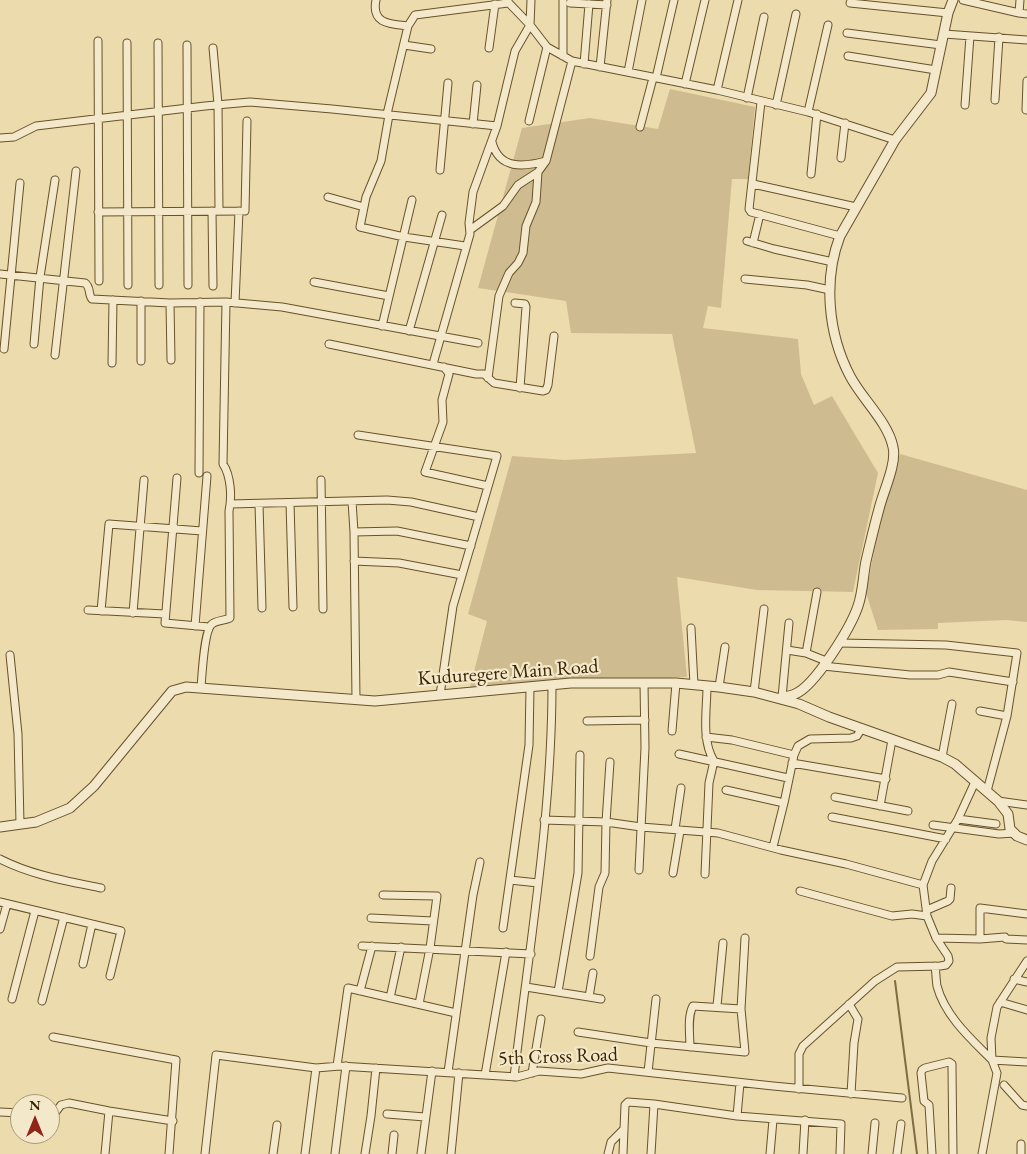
<!DOCTYPE html>
<html>
<head>
<meta charset="utf-8">
<style>
  body { margin:0 }
  #map { position:relative; width:1027px; height:1154px; overflow:hidden; background:#ecdbad; font-family:"EB Garamond",serif }
  canvas { display:block }
  .north { position:absolute; left:10px; top:1094px; width:50px; height:50px; box-sizing:border-box; background:#f3e8ca; border:1px solid #a99a79; border-radius:50%; rotate:0deg; font-size:14px; font-weight:700; line-height:20px; text-align:center; color:#3b2400 }
  .north::after { content:''; display:block; margin:auto; width:18px; height:22px; background:#8f2418; clip-path:polygon(50% 0,100% 100%,50% 72%,0 100%) }
</style>
</head>
<body>
<div id="map">
<canvas width="1027" height="1154"></canvas>
<div class="north">N</div>
</div>
<script>
const ctx = document.querySelector('canvas').getContext('2d');
ctx.lineJoin = 'round';
function fill(path, color) { ctx.fillStyle = color; ctx.fill(path, 'evenodd'); }
function trace(path, color, width, dash) { ctx.strokeStyle = color; ctx.lineWidth = width; ctx.lineCap = dash ? 'butt' : 'round'; ctx.setLineDash(dash || []); ctx.stroke(path); }
function drawText(font, color, halo, rows, align = 'center') {
  ctx.font = font + ' "EB Garamond",serif'; ctx.lineWidth = 4.5; ctx.setLineDash([]); ctx.textBaseline = 'middle'; ctx.strokeStyle = halo; ctx.fillStyle = color; for (const [text, x, y, turn = 0] of rows) {
    ctx.save(); ctx.translate(x, y); ctx.rotate((+turn || 0) * Math.PI / 180); ctx.textAlign = isNaN(turn) ? turn : align; if (halo) ctx.strokeText(text, 0, 0); ctx.fillText(text, 0, 0); ctx.restore();
  }
}
fill(new Path2D(`
  M670,89L755,107L748,179H732L721,308L708,306L703,328L798,339L801,374L814,405L832,396L878,473L853,592L757,590L677,577L687,677L470,687L487,621L468,614L512,456L565,460L696,453L672,334L571,333L566,301L478,288L522,128L590,118L658,129Z
  M900,454L1027,490V622L1006,620L938,623V629L878,630L866,593L880,520Z`), '#cebc90');
trace(new Path2D(`
  M895,981L917,1154`), '#816d44', 2);
const minor = new Path2D(`
  M376,0C371,24 390,24 408,26
  M506,0L530,25L547,47L572,61L717,90L808,112L895,140
  M963,0L1019,13L1027,14
  M570,3L607,5
  M850,3L948,13
  M1019,13L1020,0
  M847,33L941,45
  M944,34L1027,40
  M98,41L99,281
  M127,43L128,285
  M158,43L159,285
  M187,45L188,285
  M404,45L431,49
  M213,48L218,104L219,211
  M489,48L495,4
  M563,56V0
  M848,56L936,70
  M584,64L589,4
  M600,67L607,0
  M628,72L642,0
  M656,78L674,0
  M685,84L705,0
  M717,90L738,0
  M747,98L764,17
  M995,100L999,37
  M761,102L749,209L751,212L840,236
  M776,105L796,14
  M965,105L970,36
  M1026,110L1027,81
  M808,112L828,25
  M387,114L408,26L415,15L508,3V0
  M529,121L547,47
  M473,124L477,85
  M640,127L653,78
  M0,138L14,137L36,126L205,106L250,102L332,109L497,126
  M492,142C499,170 524,167 546,161
  M841,158L845,123
  M440,170L448,83
  M811,174L817,114
  M753,184L856,207
  M328,197L364,207L360,227L404,237L465,246
  M364,207L366,197L381,161L389,115
  M212,211L213,286
  M98,212L245,211L247,121
  M470,230L503,206L518,185L538,172
  M747,241L774,249L833,262
  M753,243L760,214
  M0,274L85,283C91,287 88,295 92,299L170,303L226,302L282,307L478,343
  M745,279L807,285L830,290
  M314,282L389,296
  M170,303L171,360
  M235,303L239,211
  M515,303L525,304L526,307L520,388
  M382,326L412,200
  M409,331L442,215
  M34,344L40,277L55,180
  M329,344L476,374H484L494,383L543,391L546,390L548,385L554,336
  M4,349L20,183
  M55,355L76,171
  M141,361V301
  M112,363L113,300
  M433,364L470,234L469,223L473,192L497,126L515,51L530,25L531,0
  M444,367L449,374L442,400L443,422L425,472L488,486
  M488,378L499,296L509,273L518,263L523,253L526,226L536,202L538,172L546,161L572,61
  M358,435L497,456L453,606L440,695
  M199,473L200,302
  M177,478L165,623L209,627
  M321,480L323,609
  M352,501L354,532L356,700
  M290,503L293,607
  M230,504L387,500L411,502L479,517
  M259,504L262,608
  M354,532L397,531L471,546
  M354,561L399,563L462,575
  M88,610L165,614
  M101,611L109,524L202,531
  M133,613L144,480
  M195,626L207,476
  M691,628L694,685
  M839,643L946,645L1017,653L1007,716L987,791
  M787,650L806,653L826,661
  M806,653L817,592
  M10,655L18,734L20,824
  M823,666L910,675H938L949,672L1013,682
  M719,687L725,647
  M201,688C202,675 204,633 211,625C215,620 224,621 230,618L229,511C232,497 231,476 223,464L226,302
  M754,692L764,609
  M782,697L789,623
  M980,711L1007,716
  M587,721L645,720
  M672,731L676,683
  M706,737L732,740L794,755
  M679,754L788,778
  M942,757L952,704
  M792,763L886,779
  M726,790L784,803
  M835,797L908,811
  M998,801L1027,805
  M880,806L892,740
  M832,817L946,839
  M958,819L996,824
  M544,820L606,822L641,827L718,833L781,850L846,864L923,885
  M933,825L999,834L1015,833
  M675,829L681,788
  M773,847L784,803L794,755L798,746L810,739L851,738L857,736L862,728
  M0,859C31,875 67,881 101,888
  M639,870L645,748L644,683
  M673,873L680,831
  M705,874L709,783L714,761C701,740 707,710 707,686
  M510,880L538,883
  M800,891L892,916L912,914L927,916
  M383,895L437,896L430,948L419,1004
  M0,902L121,931L110,976
  M927,910L948,901L950,899L951,888
  M371,918L433,921
  M503,928L529,745L530,687
  M0,929L7,904
  M936,938L980,939V908L1027,914
  M980,939L1005,937L1006,939L1027,940
  M362,946L531,954
  M590,956L599,887L605,873L606,822L610,762
  M83,964L92,924
  M935,966C936,972 936,980 937,986C945,1016 971,1039 992,1060L1027,1062
  M1014,979L1027,982
  M526,987L589,997L593,973
  M360,991L372,946
  M558,992L578,873L580,755
  M589,997L601,999
  M390,998L401,947
  M12,999L35,911
  M42,1001L64,917
  M1000,1002L1027,1010
  M849,1004L858,1019L854,1043L851,1094
  M717,1006L723,943
  M578,1032L651,1043L745,1052L741,1009L745,938
  M53,1037L176,1060L169,1154
  M690,1047C690,1035 687,1017 693,1006L741,1009
  M337,1066L348,988L456,1013
  M448,1072L473,895L480,862
  M648,1072L656,999
  M532,1073L541,1019
  M485,1075L506,952
  M514,1077C529,947 552,816 552,685
  M1004,1085L1022,1105L1027,1106
  M799,1089V1054L803,1046L875,981L897,967L940,966L946,965L949,961L948,956L936,938L927,916L923,885L932,861L958,819L975,782
  M0,1112L20,1113
  M50,1114L55,1113L61,1105L69,1103L109,1111L173,1121
  M387,1114L425,1117
  M737,1116L740,1083
  M105,1154L109,1111
  M205,1154L216,1055L316,1068L340,1066L517,1077L539,1071L581,1074L608,1068L773,1086L902,1098
  M273,1154L277,1125
  M305,1154L316,1068
  M335,1154L346,1066
  M365,1154L371,1116L376,1068
  M392,1154L394,1135
  M421,1154L432,1071
  M451,1154L459,1073
  M608,1154L611,1142L624,1129
  M623,1154L625,1105L628,1102L654,1104
  M651,1154L654,1104L737,1116L841,1124L840,1154
  M770,1154L773,1120
  M803,1154L805,1120
  M872,1154L875,1123
  M897,1154L901,1124
  M932,1154L929,1105L924,1101L921,1073L922,1070L925,1068L949,1062L952,1064V1068L953,1154
  M982,1154L997,1073L992,1060L991,1038L997,1007L1027,961
  M1021,1154V1144`);
const tertiary = new Path2D(`
  M780,698C785,697 790,696 795,694C815,686 851,627 858,606C863,592 863,576 866,561C870,544 874,527 879,509C883,492 897,464 893,447C888,422 862,399 850,376C828,334 823,280 840,236L895,140L931,93L948,13L953,0
  M0,827L36,822L70,808L94,786L172,691L186,687L375,701L571,683H676L719,687L754,692L799,704L829,717L942,757L955,764L998,801L1008,814L1010,829L1017,836L1027,840`);
trace(minor, '#67522b', 9);
trace(tertiary, '#67522b', 11);
trace(minor, '#f3e8ca', 7);
trace(tertiary, '#f3e8ca', 9);
drawText('20px', '#3b2400', '#f3e8ca', [
  ["Kuduregere Main Road",508,673,-4],
  ["5th Cross Road",558,1057,-2]
]);
</script>
</body>
</html>
